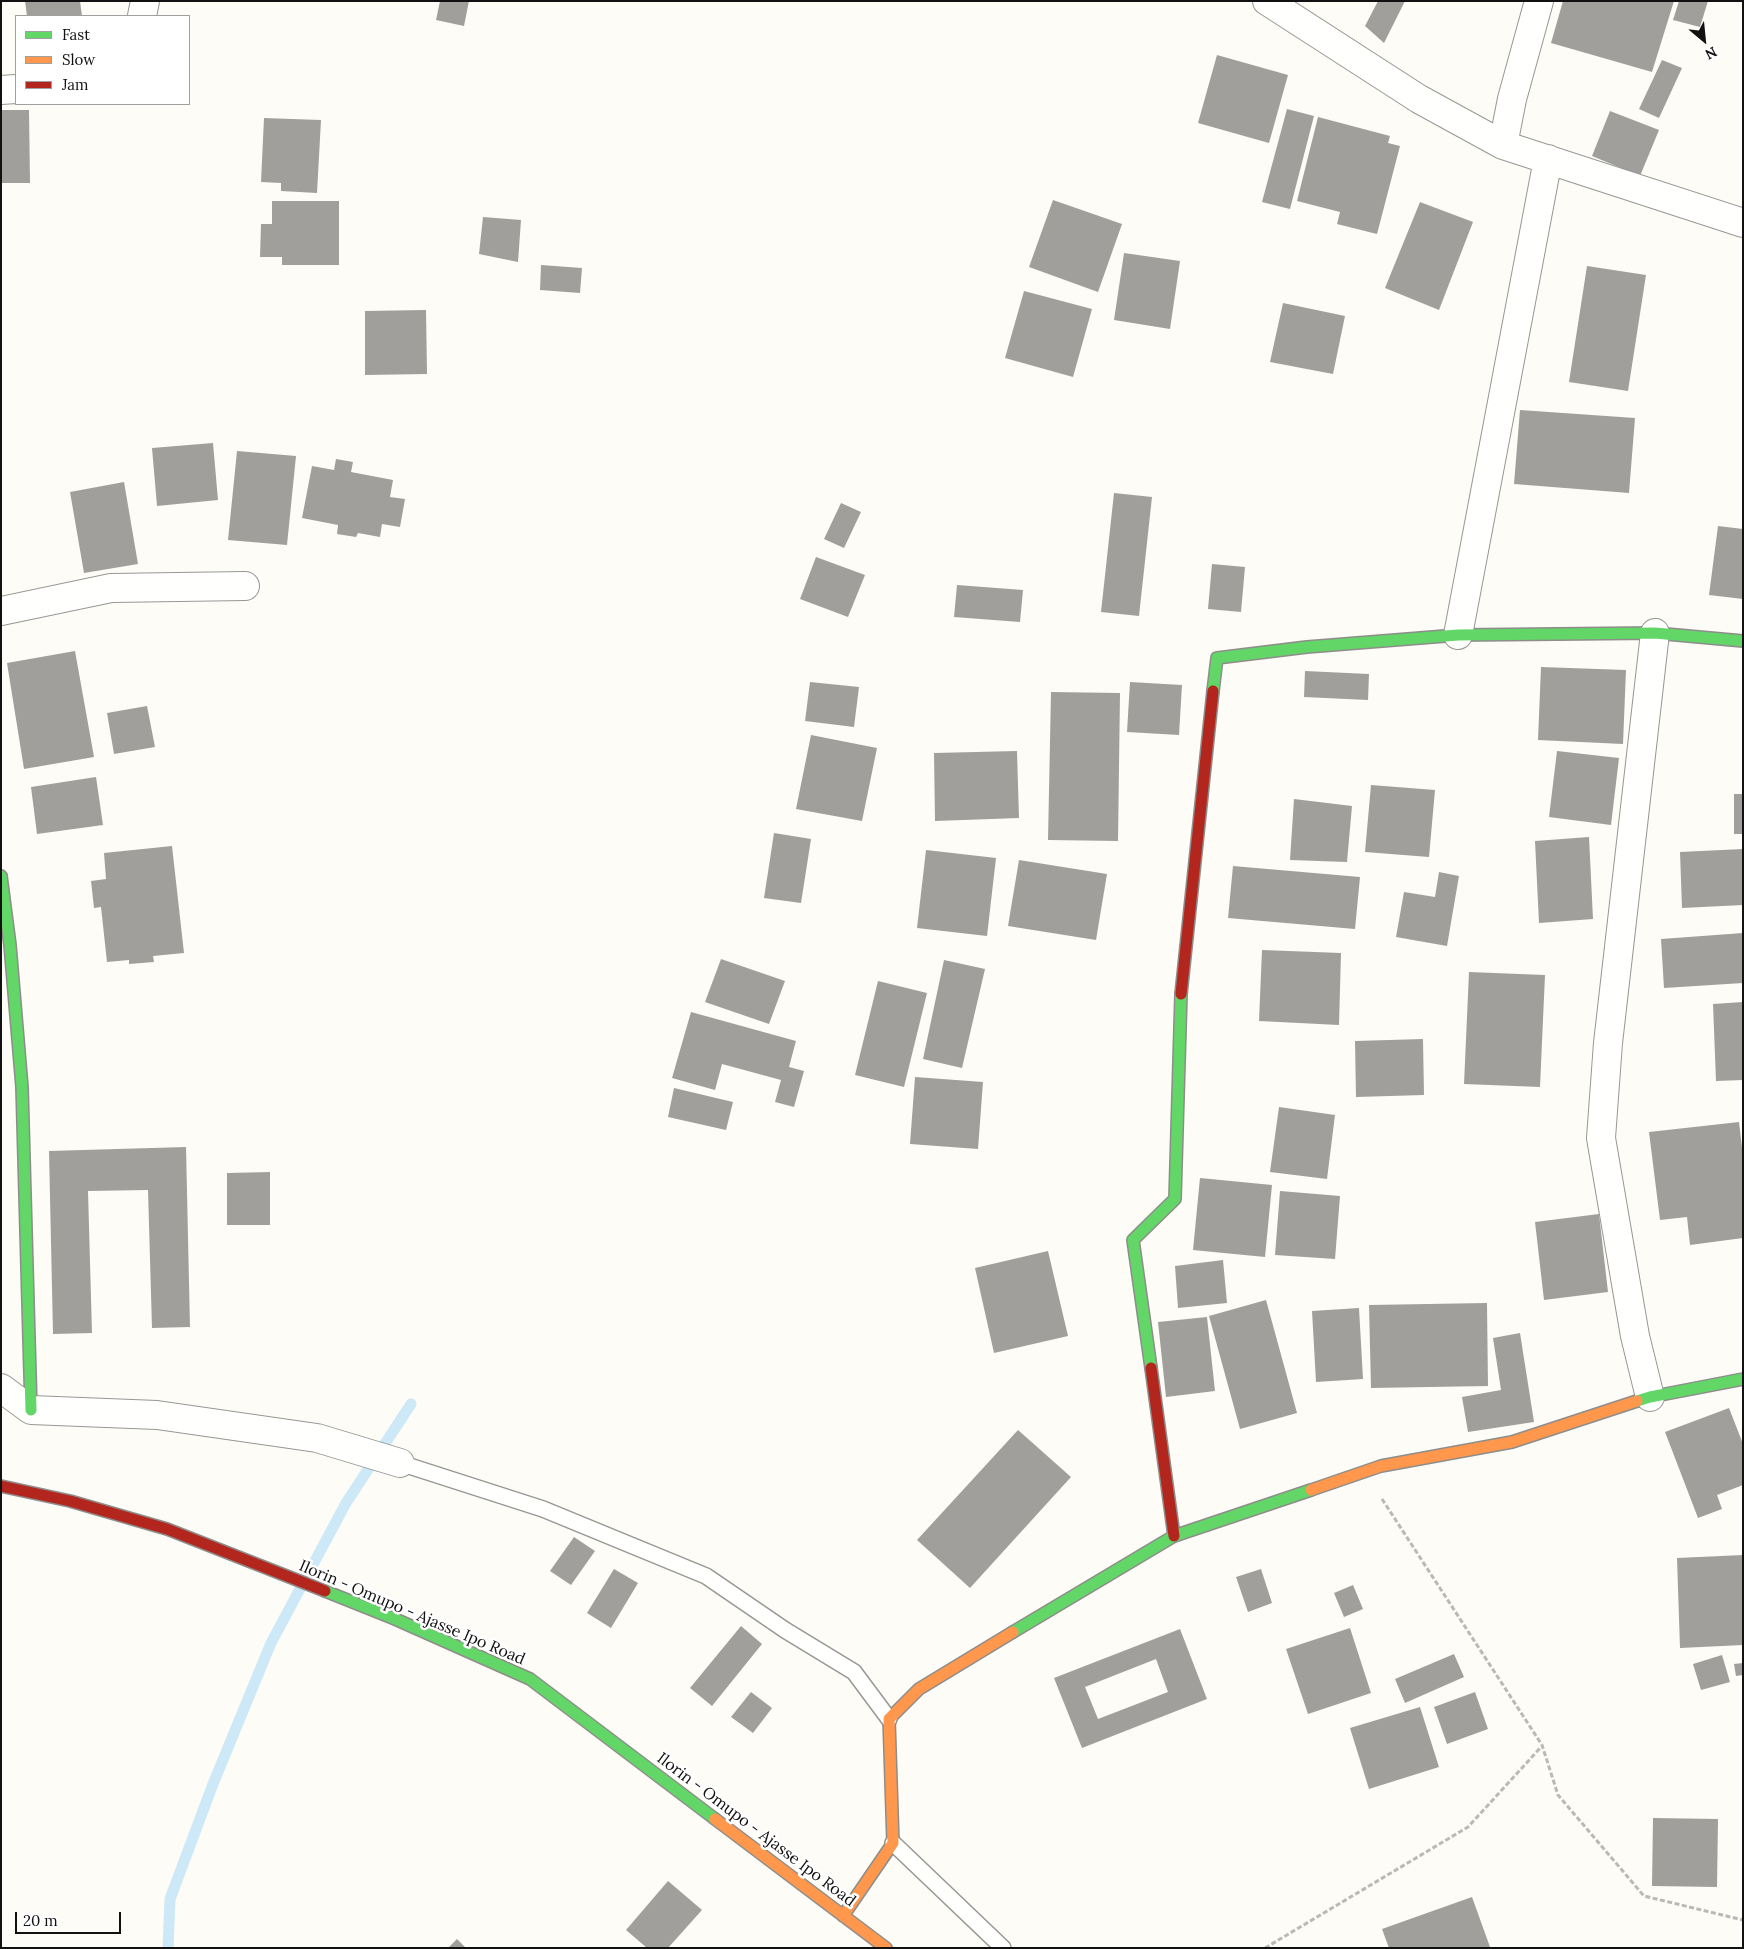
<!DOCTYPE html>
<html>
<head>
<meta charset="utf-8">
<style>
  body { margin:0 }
  #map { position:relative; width:1744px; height:1949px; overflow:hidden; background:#fdfcf7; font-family:Lora,serif }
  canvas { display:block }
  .frame { position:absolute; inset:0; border:2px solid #111; pointer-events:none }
  .legend { position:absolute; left:15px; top:15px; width:175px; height:90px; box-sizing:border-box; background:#fff; border:1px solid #a0a0a0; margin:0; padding:6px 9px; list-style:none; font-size:15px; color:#111 }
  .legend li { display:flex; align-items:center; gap:10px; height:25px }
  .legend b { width:25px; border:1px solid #a0a0a0 }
  .north { position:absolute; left:1679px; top:15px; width:50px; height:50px; -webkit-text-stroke:4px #fff; paint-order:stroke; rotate:152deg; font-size:14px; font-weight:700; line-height:20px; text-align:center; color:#111 }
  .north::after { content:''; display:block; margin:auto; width:18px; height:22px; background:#111; clip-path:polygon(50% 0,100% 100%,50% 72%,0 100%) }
  .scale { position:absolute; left:15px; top:1912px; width:106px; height:22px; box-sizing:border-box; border:2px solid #111; border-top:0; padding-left:6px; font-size:15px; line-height:18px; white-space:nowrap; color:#111; -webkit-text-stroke:4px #fff; paint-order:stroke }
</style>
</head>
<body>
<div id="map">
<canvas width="1744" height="1949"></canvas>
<div class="frame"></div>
<ul class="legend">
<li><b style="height:6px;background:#63d668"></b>Fast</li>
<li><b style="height:6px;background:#ff974d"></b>Slow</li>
<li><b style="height:6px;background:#b3261e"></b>Jam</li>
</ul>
<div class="north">N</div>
<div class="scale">20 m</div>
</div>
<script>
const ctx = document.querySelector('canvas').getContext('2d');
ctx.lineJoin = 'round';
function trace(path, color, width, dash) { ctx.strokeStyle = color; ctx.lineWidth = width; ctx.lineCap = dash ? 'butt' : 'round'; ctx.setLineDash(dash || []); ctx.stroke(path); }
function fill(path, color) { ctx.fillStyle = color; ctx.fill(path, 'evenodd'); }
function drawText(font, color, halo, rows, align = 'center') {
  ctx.font = font + ' Lora,serif'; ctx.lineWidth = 5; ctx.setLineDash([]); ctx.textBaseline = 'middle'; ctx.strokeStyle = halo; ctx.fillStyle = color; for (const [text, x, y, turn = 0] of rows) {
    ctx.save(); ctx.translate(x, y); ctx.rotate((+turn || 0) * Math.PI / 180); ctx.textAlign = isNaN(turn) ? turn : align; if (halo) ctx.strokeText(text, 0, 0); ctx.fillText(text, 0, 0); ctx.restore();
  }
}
trace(new Path2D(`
  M168,1948L170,1899L213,1784L271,1643L346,1503L411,1404`), '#cde8f7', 11);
fill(new Path2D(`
  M25,1H80L82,16H27Z
  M440,1H469L464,26L436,20Z
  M1378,1H1405L1384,43L1365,26Z
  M1563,1H1674L1652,72L1551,43Z
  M1679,1H1708L1700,27L1673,20Z
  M1217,55L1288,75L1269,143L1198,123Z
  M1662,60L1682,68L1659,118L1639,109Z
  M1287,109L1314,116L1290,209L1262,202Z
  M1,110H29L30,183H1Z
  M1610,111L1659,130L1640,176L1592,156Z
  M1318,117L1390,136L1388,143L1400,146L1377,234L1337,224L1340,212L1297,201Z
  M264,118L321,120L317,193L281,191V183L261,182Z
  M1053,200L1122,224L1098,292L1029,267Z
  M272,201H339V265H282V257H260L261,224H272Z
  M1420,202L1473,222L1439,310L1385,288Z
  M483,217L521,220L518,262L479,254Z
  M1124,253L1180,261L1170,329L1114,320Z
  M541,265L582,268L580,293L540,290Z
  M1587,266L1646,275L1628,391L1569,382Z
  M1024,291L1092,309L1073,377L1005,358Z
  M1283,303L1345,316L1333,374L1270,362Z
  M426,310L427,374L365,375V311Z
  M1520,410L1635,418L1629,493L1514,484Z
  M213,443L218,500L157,506L152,448Z
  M237,451L296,456L287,545L228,540Z
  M336,459L353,462L351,472L393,480L390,497L405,499L400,527L382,524L380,537L358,533L356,537L337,534L338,525L302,518L312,466L334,470Z
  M124,482L138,564L84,573L70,492Z
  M1114,493L1152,497L1139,616L1101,612Z
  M841,503L861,512L844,548L824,539Z
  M1718,526L1743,529V599L1709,595Z
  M816,557L865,575L848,617L800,599Z
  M1212,564L1245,567L1241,612L1208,609Z
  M957,585L1023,590L1020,622L954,617Z
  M75,651L94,757L24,769L7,663Z
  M1541,667L1626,670L1623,744L1538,740Z
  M1305,671L1369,674L1368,700L1304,697Z
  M810,682L859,687L854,727L805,721Z
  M1130,682L1182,685L1179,735L1127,732Z
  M1051,692L1120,693L1118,841L1048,840Z
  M147,706L155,747L114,754L107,713Z
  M811,735L877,748L862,821L796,809Z
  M1017,751L1019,818L935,821L934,753Z
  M1557,751L1619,758L1611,825L1549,817Z
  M96,777L103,825L37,834L31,787Z
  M1371,785L1435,790L1429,857L1365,852Z
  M1734,794H1743V834H1734Z
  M1294,799L1352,806L1347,862L1290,860Z
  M774,833L811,839L801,903L764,898Z
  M1589,837L1593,919L1539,923L1535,841Z
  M172,846L184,953L153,956L154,962L129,964V960L107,962L101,907L94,908L91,881L106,879L104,853Z
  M1743,849V905L1682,908L1680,852Z
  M926,850L996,858L987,936L917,928Z
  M1019,860L1107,874L1096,940L1008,926Z
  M1233,866L1360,877L1355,929L1228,918Z
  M1439,872L1459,876L1447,946L1396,937L1404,892L1435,897Z
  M1743,933V983L1664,988L1661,939Z
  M1262,950L1341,953L1339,1025L1259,1021Z
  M721,959L785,981L769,1024L705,1002Z
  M944,960L985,969L962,1068L923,1059Z
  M1469,972L1545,975L1540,1087L1464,1084Z
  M878,981L927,993L904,1087L855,1075Z
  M1743,1002V1080L1716,1081L1713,1004Z
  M691,1012L796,1041L789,1067L804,1071L794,1107L775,1102L781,1080L722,1064L715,1090L672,1078Z
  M1423,1039L1424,1095L1356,1097L1355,1041Z
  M915,1077L983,1082L978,1149L910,1144Z
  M674,1088L733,1102L726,1130L668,1117Z
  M1279,1107L1335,1115L1327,1179L1270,1172Z
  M1739,1122L1743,1156V1238L1690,1245L1687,1217L1660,1220L1649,1132Z
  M186,1147L190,1327L152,1328L148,1190L88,1191L92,1333L53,1334L49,1151Z
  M270,1172V1225H227V1173Z
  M1200,1178L1272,1185L1265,1257L1193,1250Z
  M1280,1191L1340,1196L1335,1259L1275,1255Z
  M1599,1214L1608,1292L1544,1300L1535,1222Z
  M1048,1251L1068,1336L994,1353L975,1268Z
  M1223,1260L1227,1303L1178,1308L1175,1266Z
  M1266,1300L1297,1413L1240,1429L1209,1316Z
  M1487,1303L1488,1386L1371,1388L1369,1305Z
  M1359,1308L1363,1379L1316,1382L1312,1311Z
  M1207,1317L1215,1391L1166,1397L1158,1322Z
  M1520,1333L1534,1422L1468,1432L1462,1397L1501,1390L1493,1338Z
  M1729,1408L1743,1444V1485L1717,1495L1722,1509L1698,1518L1665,1432Z
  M1018,1430L1071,1477L970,1588L917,1540Z
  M574,1537L595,1551L571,1585L550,1571Z
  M1743,1555V1645L1680,1648L1677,1558Z
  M614,1569L638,1583L611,1628L587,1613Z
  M1261,1569L1272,1603L1248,1612L1236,1577Z
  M1353,1585L1363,1609L1344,1617L1334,1593Z
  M741,1626L762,1644L712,1706L690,1688Z
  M1350,1628L1371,1693L1308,1714L1286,1649Z
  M1180,1629L1207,1699L1082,1748L1054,1678ZM1156,1659L1168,1692L1098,1719L1085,1687Z
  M1454,1654L1464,1677L1405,1703L1395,1679Z
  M1722,1655L1730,1682L1701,1690L1693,1664Z
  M1743,1663V1675L1736,1676L1734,1664Z
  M751,1692L772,1708L753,1733L731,1717Z
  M1475,1692L1488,1729L1447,1744L1434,1707Z
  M1420,1707L1439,1767L1369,1789L1350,1728Z
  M1653,1818L1718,1819L1717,1887L1652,1886Z
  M668,1881L702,1910L668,1948H647L626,1930Z
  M1472,1897L1490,1947L1389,1948L1382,1929Z
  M457,1939L466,1948H448Z`), '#a19f9c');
const lane = new Path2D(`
  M400,1463L543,1509L706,1576L785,1630L854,1672L889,1719
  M893,1843L1003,1948`);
const street = new Path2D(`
  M1267,1L1419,99L1503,145L1743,223
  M142,16L145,1
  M1,90L16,89
  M1503,145L1512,99L1539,1
  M1,611L111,588L245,586
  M1458,635L1548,159
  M1,1388L31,1410L157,1415L317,1438L400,1463
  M1650,1397L1635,1336L1601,1138L1608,1043L1655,633`);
const fast = new Path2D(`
  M1213,691L1217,658L1307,647L1458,635L1655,633L1743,641
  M1,876L10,945L22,1087L31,1410
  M1151,1368L1133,1240L1175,1199L1181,994
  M1637,1401L1650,1397L1743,1379
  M325,1591L395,1619L530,1679L715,1819
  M1013,1632L1174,1536L1311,1490`);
const slow = new Path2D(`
  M1311,1490L1381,1466L1512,1442L1637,1401
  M715,1819L886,1948
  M843,1916L893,1843L889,1719L919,1689L1013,1632`);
const jam = new Path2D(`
  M1181,994L1213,691
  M1151,1368L1174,1536
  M1,1486L70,1501L167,1529L325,1591`);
trace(lane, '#979795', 18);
trace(street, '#979795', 30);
trace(fast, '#8e8d8b', 14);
trace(slow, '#8e8d8b', 14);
trace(jam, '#8e8d8b', 14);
trace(new Path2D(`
  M1382,1499L1542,1745L1558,1795L1644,1896L1743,1920
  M1265,1948L1468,1827L1542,1746`), '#b9b9b8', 3, [5, 2.5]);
trace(lane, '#fffffe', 15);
trace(street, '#fffffe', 28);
trace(fast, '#63d668', 11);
trace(slow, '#ff974d', 11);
trace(jam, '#b3261e', 11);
drawText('16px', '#111', '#fff', [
  ["Ilorin - Omupo - Ajasse Ipo Road",412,1613,23],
  ["Ilorin - Omupo - Ajasse Ipo Road",756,1830,37]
]);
</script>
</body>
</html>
